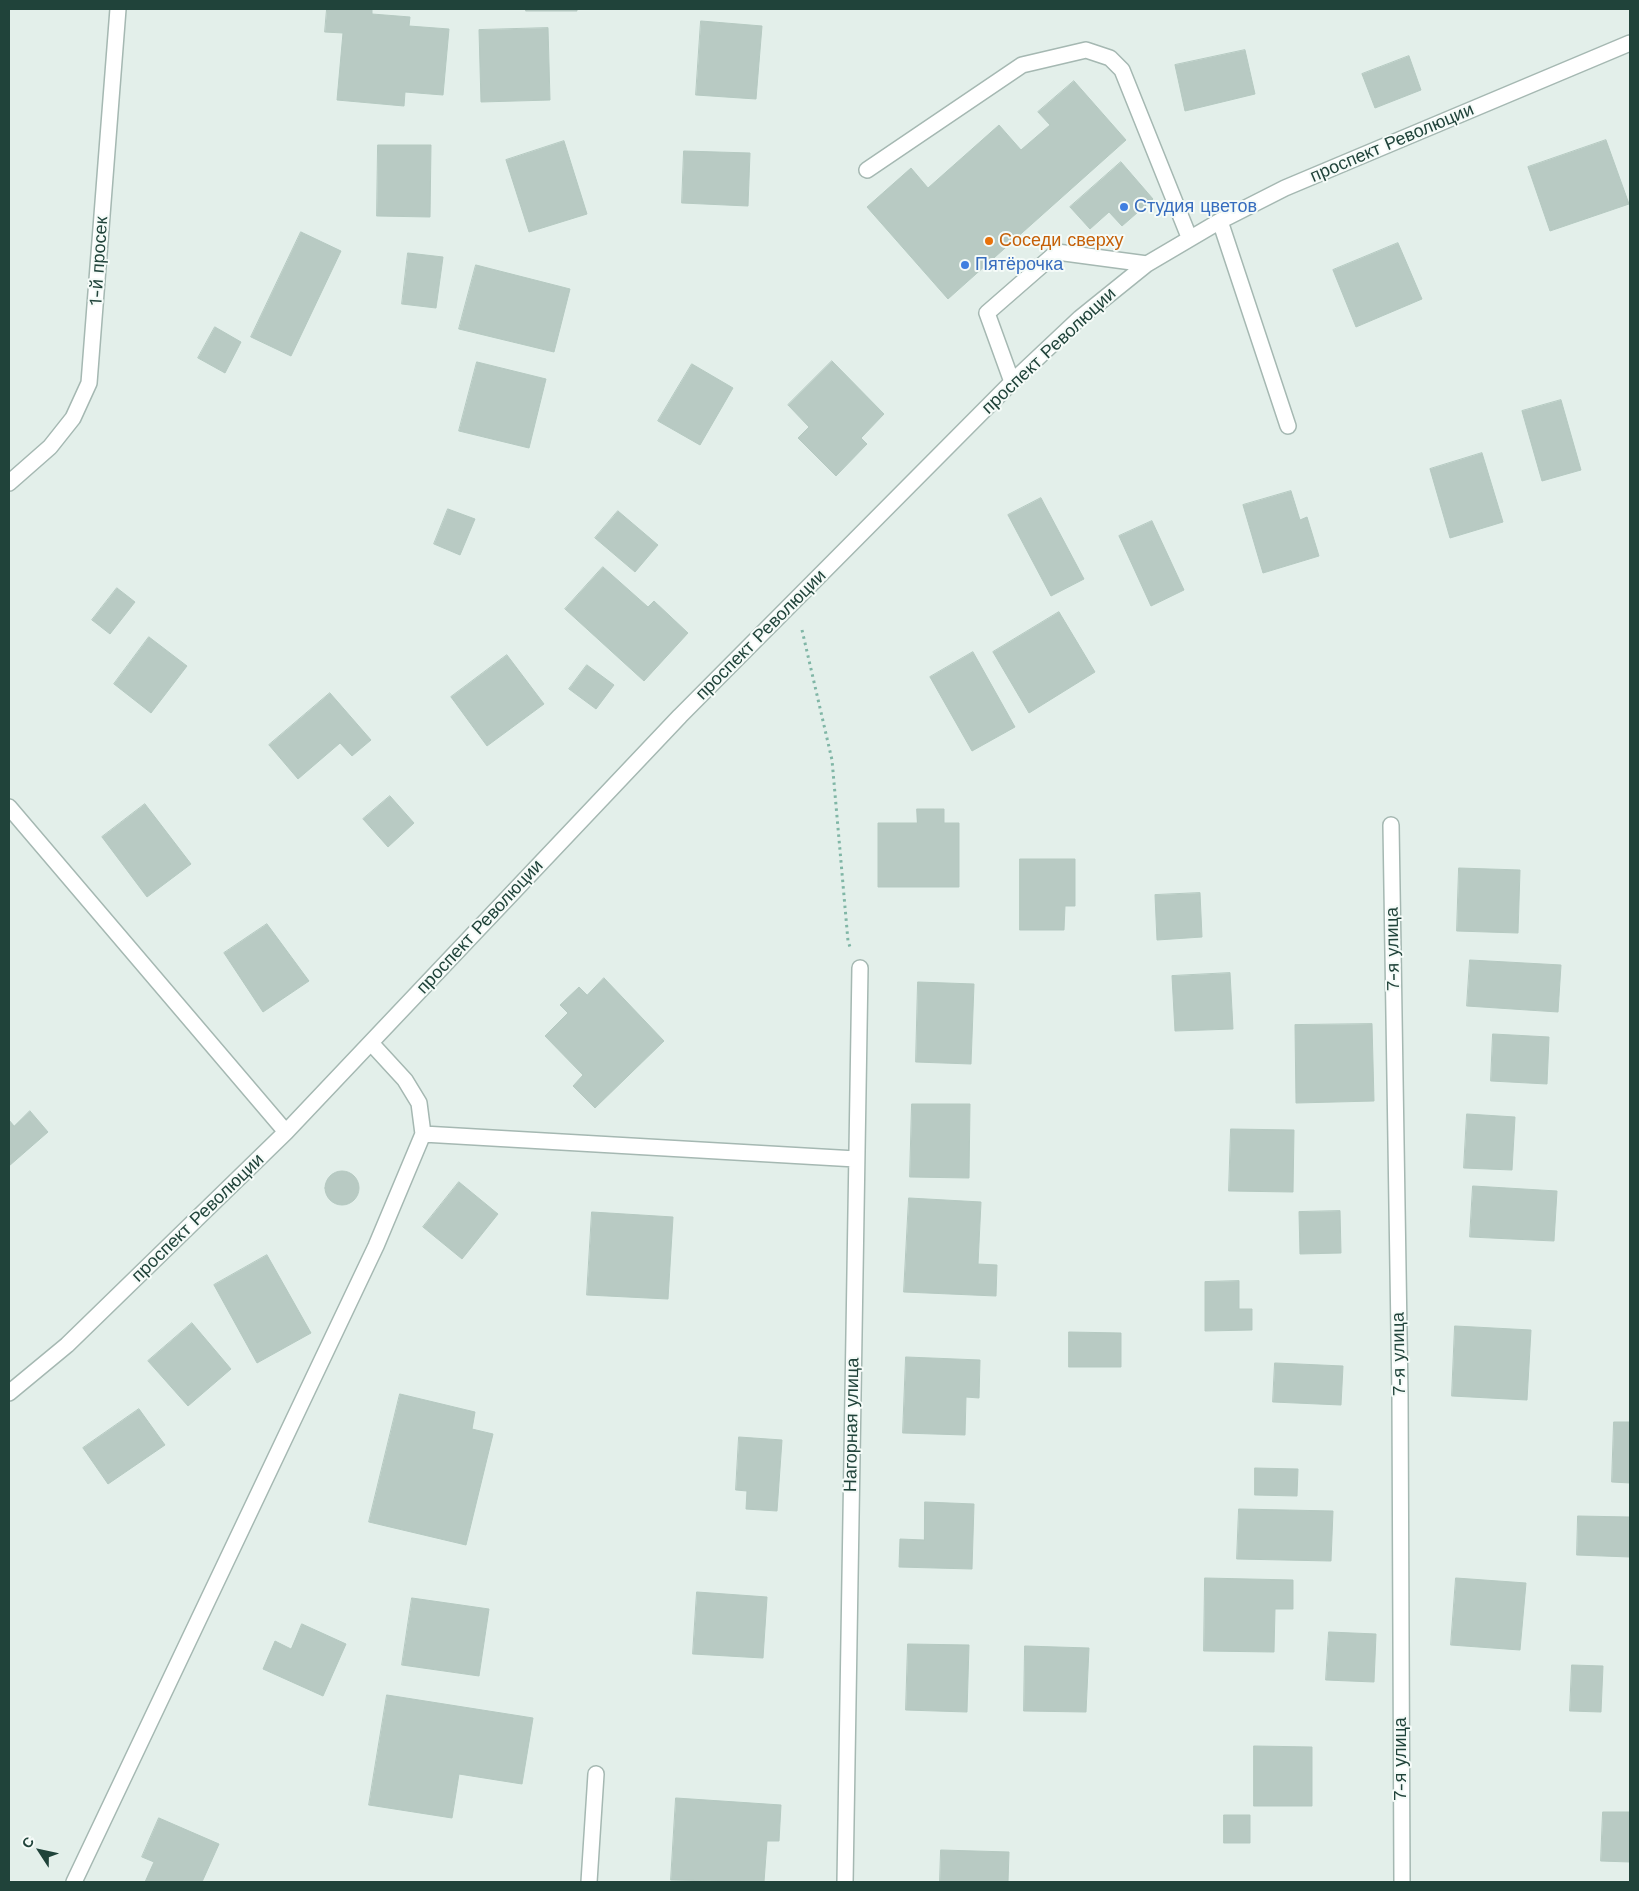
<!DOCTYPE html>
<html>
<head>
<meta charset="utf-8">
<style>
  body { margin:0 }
  #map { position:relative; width:1639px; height:1891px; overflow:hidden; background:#e3efea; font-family:"Work Sans",sans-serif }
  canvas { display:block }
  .frame { position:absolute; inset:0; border:10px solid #20433a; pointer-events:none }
  .north { position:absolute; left:15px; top:1826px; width:50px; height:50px; -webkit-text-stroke:4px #f5fbf8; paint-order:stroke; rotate:305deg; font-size:14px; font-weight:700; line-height:20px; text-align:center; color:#20433a }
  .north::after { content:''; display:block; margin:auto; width:18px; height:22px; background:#20433a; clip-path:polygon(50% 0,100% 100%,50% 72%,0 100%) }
</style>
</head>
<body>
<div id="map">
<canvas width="1639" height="1891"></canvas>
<div class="frame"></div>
<div class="north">С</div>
</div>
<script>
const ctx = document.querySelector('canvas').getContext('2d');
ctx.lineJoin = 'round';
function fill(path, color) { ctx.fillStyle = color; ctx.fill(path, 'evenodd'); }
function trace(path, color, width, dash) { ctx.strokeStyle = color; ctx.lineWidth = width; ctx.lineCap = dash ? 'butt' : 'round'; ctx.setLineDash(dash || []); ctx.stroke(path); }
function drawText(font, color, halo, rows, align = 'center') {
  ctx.font = font + ' "Work Sans",sans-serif'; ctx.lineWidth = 4; ctx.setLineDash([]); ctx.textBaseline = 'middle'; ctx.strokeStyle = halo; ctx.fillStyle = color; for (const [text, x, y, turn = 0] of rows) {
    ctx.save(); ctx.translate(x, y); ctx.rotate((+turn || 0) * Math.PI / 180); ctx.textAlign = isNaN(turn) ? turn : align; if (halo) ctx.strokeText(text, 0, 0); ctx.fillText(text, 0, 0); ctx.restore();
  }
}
const building = new Path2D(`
  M327,9H372V14L410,17L409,26L449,29L443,95L405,92L404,106L337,100L343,33L325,32Z
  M526,9H577V11H526Z
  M701,21L762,26L756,99L696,95Z
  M548,28L550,100L481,102L479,30Z
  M1245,50L1255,94L1185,111L1175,65Z
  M1409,56L1421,90L1375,108L1362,74Z
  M1074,81L1126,140L948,299L867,207L911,168L928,188L999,125L1021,150L1050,125L1038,112Z
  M1606,140L1629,204L1550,231L1528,167Z
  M564,141L587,214L529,232L506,160Z
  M378,145H431L430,217L377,216Z
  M684,151L750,153L748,206L682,203Z
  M1121,162L1153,199L1122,226L1109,212L1090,229L1070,207Z
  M301,232L341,251L291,356L251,337Z
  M1398,243L1422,299L1356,327L1333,270Z
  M408,253L443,257L436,308L402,304Z
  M476,265L570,289L554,352L459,329Z
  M215,327L241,342L225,373L198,358Z
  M832,361L884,414L861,438L867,444L836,476L798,438L809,427L788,405Z
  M477,362L546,379L529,448L459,431Z
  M692,364L733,388L700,445L658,421Z
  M1561,400L1581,470L1542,481L1522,411Z
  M1482,453L1503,522L1450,538L1430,469Z
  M1291,491L1300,520L1307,517L1319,556L1263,573L1243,505Z
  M1041,498L1084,579L1051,596L1008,515Z
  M448,509L475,519L460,555L434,544Z
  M618,511L658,545L635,572L595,538Z
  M1152,521L1184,590L1151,606L1119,536Z
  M603,567L648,607L654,601L688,633L644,681L565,609Z
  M117,588L135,602L110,634L92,620Z
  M1059,612L1095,672L1029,713L993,652Z
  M149,637L187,666L151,713L114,684Z
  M973,652L1015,727L972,751L930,677Z
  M507,655L544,704L487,746L451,697Z
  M587,665L614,685L596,709L569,689Z
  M330,693L371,740L352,756L340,743L298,779L269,745Z
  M390,796L414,823L388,847L363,819Z
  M145,804L191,864L147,897L102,837Z
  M917,809H944V823H959V887H878V823H917Z
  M1020,859H1075V906H1065L1064,930H1020Z
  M1459,868L1520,870L1518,933L1457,931Z
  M1200,893L1202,937L1157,940L1155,895Z
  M267,924L309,981L263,1012L224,953Z
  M1470,960L1561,965L1558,1012L1467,1006Z
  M1230,973L1233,1029L1175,1031L1172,976Z
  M604,978L664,1041L595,1108L573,1086L583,1075L545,1036L568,1013L560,1005L579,987L587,995Z
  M918,982L974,984L971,1064L916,1062Z
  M1372,1024L1374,1101L1296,1103L1295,1025Z
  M1493,1034L1549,1037L1547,1084L1491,1081Z
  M912,1104H970L969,1178L910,1177Z
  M30,1111L48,1132L9,1166V1120L14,1126Z
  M1467,1114L1515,1117L1512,1170L1464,1168Z
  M1231,1129L1294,1130L1293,1192L1229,1191Z
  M325 1188a17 17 0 1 1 34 0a17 17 0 1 1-34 0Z
  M459,1182L498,1214L462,1259L423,1227Z
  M1473,1186L1557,1191L1554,1241L1470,1237Z
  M909,1198L981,1202L978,1264L997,1265L996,1296L904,1292Z
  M1340,1211L1341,1253L1300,1254L1299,1212Z
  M592,1212L673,1217L668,1299L587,1295Z
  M267,1255L311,1333L257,1363L214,1285Z
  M1239,1281V1309H1252V1330L1205,1331V1282Z
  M192,1323L231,1369L188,1406L148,1361Z
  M1455,1326L1531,1330L1527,1400L1452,1396Z
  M1069,1332L1121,1333V1367H1069Z
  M906,1357L980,1360L979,1398L966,1397L965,1435L903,1433Z
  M1275,1363L1343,1366L1341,1405L1273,1402Z
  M400,1394L475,1412L472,1429L493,1434L466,1545L369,1522Z
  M139,1409L165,1445L108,1484L83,1448Z
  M1614,1422H1630V1483L1612,1482Z
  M739,1437L782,1440L777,1511L746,1509L747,1491L736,1490Z
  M1255,1468L1298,1469L1297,1496L1255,1495Z
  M925,1502L974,1504L972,1569L899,1567L900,1539L924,1540Z
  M1239,1509L1333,1511L1331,1561L1237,1559Z
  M1578,1516L1630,1517V1557L1577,1555Z
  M1205,1578L1293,1580V1609H1275L1274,1652L1204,1651Z
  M1456,1578L1526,1583L1520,1650L1451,1645Z
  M697,1592L767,1597L763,1658L693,1654Z
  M412,1598L489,1609L479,1676L402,1665Z
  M302,1624L346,1644L323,1696L263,1669L275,1641L291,1649Z
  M1329,1632L1376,1634L1374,1682L1326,1680Z
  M908,1644L969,1645L967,1712L906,1710Z
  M1025,1646L1089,1648L1086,1712L1024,1711Z
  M1572,1665L1603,1666L1601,1712L1570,1711Z
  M387,1695L533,1718L522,1784L459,1774L452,1818L369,1805Z
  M1254,1746L1312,1747V1806H1254Z
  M676,1798L781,1805L779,1841H767L764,1882L671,1880Z
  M1603,1812H1630V1862L1601,1861Z
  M1224,1815H1250V1843H1224Z
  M159,1818L219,1844L202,1882H145L154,1862L142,1857Z
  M941,1850L1009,1852L1008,1882H940Z`);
fill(building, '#b8cac3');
trace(building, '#b5c9c1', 1);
const minor = new Path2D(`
  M867,170L1022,65L1086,50L1110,58L1122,70L1189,237
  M1220,221L1288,426
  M1012,382L987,313L1057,252L1147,264
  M9,483L50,447L73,418L89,383L118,9
  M9,807L286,1132
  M1391,825L1400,1396L1402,1882
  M423,1134L856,1159
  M9,1393L67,1345L286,1132L680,716L1012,382L1080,318L1147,264L1220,221L1285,188L1630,43
  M74,1882L376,1246L423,1134L419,1103L405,1080L371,1043
  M589,1882L596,1774
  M845,1882L860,968`);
trace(minor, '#a5b8b2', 18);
trace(new Path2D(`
  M802,630L832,760L848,941L850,947`), '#80b6a6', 3, [2.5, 4]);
trace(minor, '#fff', 15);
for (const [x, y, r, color] of [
  [1124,207,5,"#3f7fe0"],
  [989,241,5,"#e8710a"],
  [965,265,5,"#3f7fe0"]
]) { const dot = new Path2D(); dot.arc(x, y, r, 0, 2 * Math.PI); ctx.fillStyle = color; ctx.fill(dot); trace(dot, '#f5fbf8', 2); }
drawText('18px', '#20433a', '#f5fbf8', [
  ["проспект Революции",1392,143,-23],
  ["1-й просек",99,261,-86],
  ["проспект Революции",1049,351,-43],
  ["проспект Революции",761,635,-45],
  ["проспект Революции",480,927,-47],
  ["7-я улица",1393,949,-91],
  ["проспект Революции",198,1218,-44],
  ["7-я улица",1399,1354,-91],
  ["Нагорная улица",852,1425,-89],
  ["7-я улица",1401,1759,-90]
]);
drawText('18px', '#366cbe', '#f5fbf8', [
  ["Студия цветов",1134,207],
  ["Пятёрочка",975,265]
], 'left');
drawText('18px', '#c56008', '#f5fbf8', [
  ["Соседи сверху",999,241]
], 'left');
</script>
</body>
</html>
